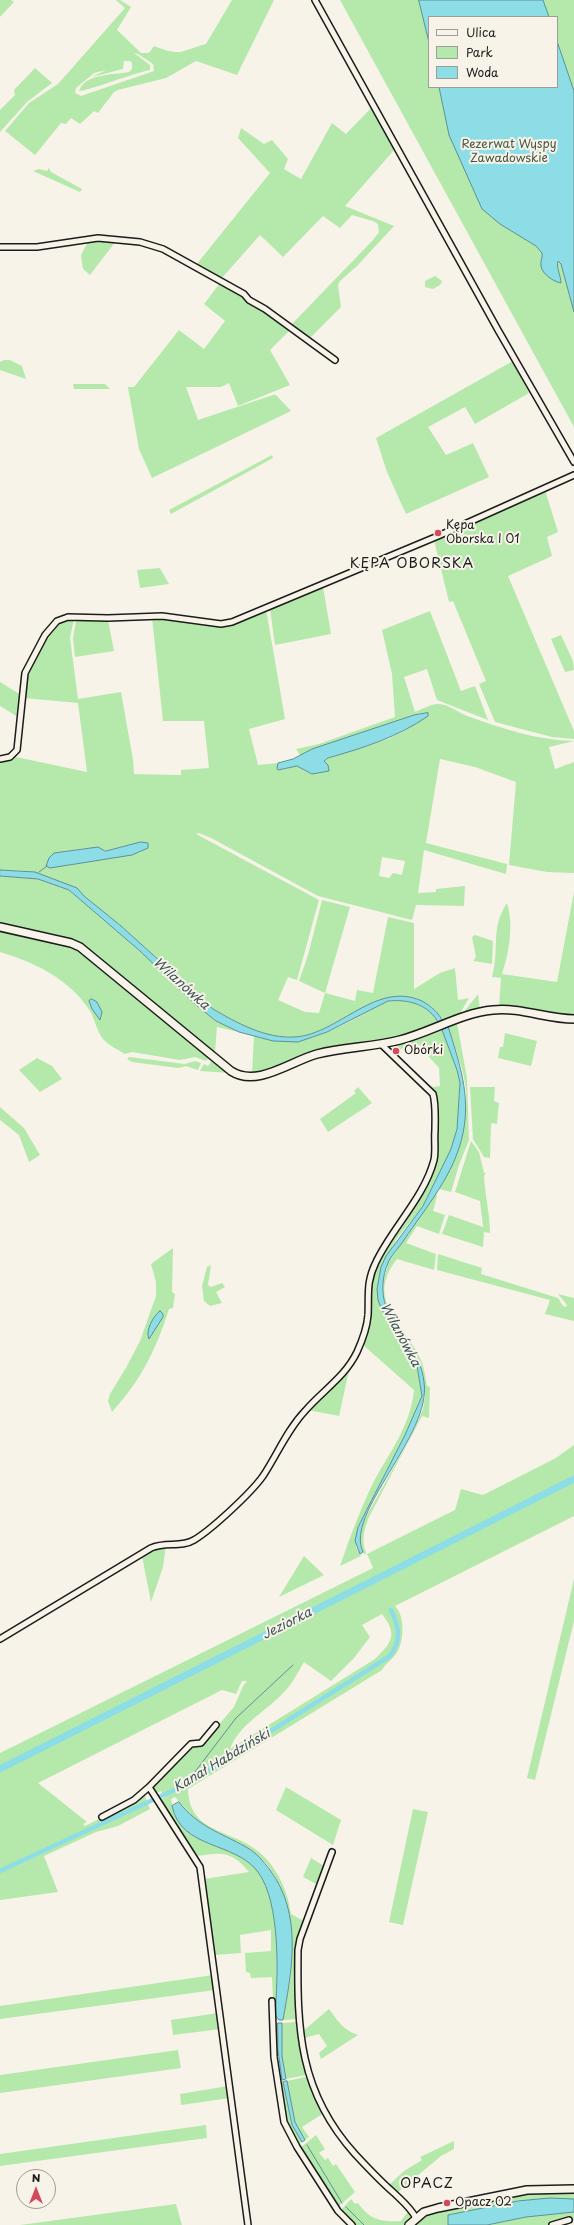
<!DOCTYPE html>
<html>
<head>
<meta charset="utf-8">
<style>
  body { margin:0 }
  #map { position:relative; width:574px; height:2225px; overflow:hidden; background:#f7f3e8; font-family:"Playpen Sans",sans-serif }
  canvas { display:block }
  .legend { position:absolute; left:428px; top:16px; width:130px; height:72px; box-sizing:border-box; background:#f7f3e8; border:1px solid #9f9d96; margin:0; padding:5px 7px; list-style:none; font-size:12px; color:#1c1c1c }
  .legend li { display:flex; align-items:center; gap:8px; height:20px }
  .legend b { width:20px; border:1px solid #9f9d96 }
  .north { position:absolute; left:16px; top:2169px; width:40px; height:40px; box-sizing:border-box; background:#f7f3e8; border:1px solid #9f9d96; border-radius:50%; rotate:0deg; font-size:11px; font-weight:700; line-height:16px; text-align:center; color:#1c1c1c }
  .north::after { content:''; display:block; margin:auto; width:14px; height:18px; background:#d1495b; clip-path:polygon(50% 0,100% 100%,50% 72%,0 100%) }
</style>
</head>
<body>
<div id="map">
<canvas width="574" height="2225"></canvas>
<ul class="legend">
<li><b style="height:5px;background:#f7f3e8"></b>Ulica</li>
<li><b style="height:11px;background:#b5e9ab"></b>Park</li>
<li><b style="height:11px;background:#8cdde6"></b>Woda</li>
</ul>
<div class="north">N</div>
</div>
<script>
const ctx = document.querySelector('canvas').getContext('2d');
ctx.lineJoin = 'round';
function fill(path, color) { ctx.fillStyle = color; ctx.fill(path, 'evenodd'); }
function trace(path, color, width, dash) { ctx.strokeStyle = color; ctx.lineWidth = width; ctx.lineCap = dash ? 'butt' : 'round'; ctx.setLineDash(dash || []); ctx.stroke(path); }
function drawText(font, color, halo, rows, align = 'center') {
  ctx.font = font + ' "Playpen Sans",sans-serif'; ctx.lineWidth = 4; ctx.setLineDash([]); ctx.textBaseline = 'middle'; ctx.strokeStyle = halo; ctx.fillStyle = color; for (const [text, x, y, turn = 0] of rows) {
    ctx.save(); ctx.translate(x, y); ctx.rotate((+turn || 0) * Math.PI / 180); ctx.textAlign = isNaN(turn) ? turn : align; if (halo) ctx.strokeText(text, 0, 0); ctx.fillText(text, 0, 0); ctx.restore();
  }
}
fill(new Path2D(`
  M0,0H11L14,2L0,17Z
  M116,0H120L131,7L117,30L141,53H149L154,46C182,57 180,51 206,44L232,0H274L237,75L196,61L166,78L118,90L114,92L98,113L94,111L80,124L71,118L66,124L61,123L35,155L5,131L29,103L58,84L125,8ZM134,53L138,54L153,64L154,71L81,96L75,93L76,88L94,73L106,70L92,77L123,69L124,61H130L132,63V69L129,72C115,75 85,73 79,91C85,92 137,72 150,70V65Z
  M340,0H574V427ZM429,17H557V87H429Z
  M35,68L52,83L27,102L0,132V110L15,95L14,90Z
  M372,107L395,149L345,206L394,226L357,266L340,281L338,285L341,307L309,339L290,326L373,240L379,232L378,224L373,221L352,215L340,228L323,216L283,257L260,235L221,279L196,265L270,173L238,138L241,128L264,144L272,140L288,159L284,169L301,179L332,123L346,134Z
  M49,168L51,172L82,189L80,192L33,171L39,169L47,171Z
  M89,240L116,241L90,275L83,269L81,255Z
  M435,276L442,281L440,285L433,289L425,287V281Z
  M220,283L263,309L290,330L270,350L290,385L238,406L229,383L221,387H186L198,420L273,395H276L291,411L152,478L139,449L128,387H134L179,330L204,349L225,321L204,304Z
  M4,360H10L22,366L26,379L0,370V362Z
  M513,361L529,393L475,424L465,407L428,427L446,455L473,443L489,477L406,514L387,472L376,438Z
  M73,384H105L110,389H74Z
  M272,455L273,458L171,514L169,510Z
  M545,490L558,532L547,537L552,556L508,576L574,731V739L552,737L495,722L479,684L486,681L453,601L449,602L434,540Z
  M160,568L169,584L140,588L137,570Z
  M323,587L331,634L275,645L270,609Z
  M266,609L285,719L249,729L258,765L278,763V770L297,766L312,774L328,758L388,739L406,730L428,713L414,715L300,755L296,749L319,744L395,717L392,674L382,630L430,611L461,691L475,686L488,720L437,700L427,669L404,677L415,712C422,709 431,704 438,704C449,704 460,714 470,717C504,729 537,740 574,741L549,747L555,769L574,762V873L547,872L509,865L516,782L475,767L440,759L426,843L507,864L506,874L424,850L418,893L436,892V889L465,886L464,906L416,905L412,920L318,896L213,839L199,833L196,834L319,900L297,980L288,977L278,1000L305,1012L319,1013L325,993L299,981L308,955L322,900L350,907L325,993L355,1001L357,990L373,993L388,917L414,923V989L440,973L455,968L458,1000L469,998L458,1017L443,1022C438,1012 431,1006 422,1001C378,981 338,1033 296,1037C267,1040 236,1023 213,1009L121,926L83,896L81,892L26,871L0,870V760L16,757L87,772L78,703L24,698C25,689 25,678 28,669C33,651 52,618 74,619L70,638L78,699L121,692L133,760L134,774L178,775H181V770L209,768L204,721H163L152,618C175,618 198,628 220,626C233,625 253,614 266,609ZM120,847L141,852L50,868L53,856L56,853L79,849L98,848L105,851ZM382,857L405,861L402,875L393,873L389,878L379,876Z
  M78,619L108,620L114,651L75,657L73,638L76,621Z
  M561,635L573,661L574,670L565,672L551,639Z
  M0,682L21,695L18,717L0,706Z
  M0,876L38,879L69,890L140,951L196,1005L216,1021L239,1032L217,1027L215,1052L213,1053L92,953L0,925Z
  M574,892V1017L499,1007L501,978L492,977C500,949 490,928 507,903C514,925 509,953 502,974L557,982Z
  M0,930L68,944L80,949L211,1056L206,1061L195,1057L180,1060L132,1052L125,1054C118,1050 108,1045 103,1039C97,1032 95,1019 90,1011C70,979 34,962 0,952Z
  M475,935L493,941L492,964L473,961L476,957L472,937Z
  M478,994L480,1010L465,1015L463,1013Z
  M388,1001C408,999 429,1004 439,1024L404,1036L314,1052L260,1073L252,1074L254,1036C306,1053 343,1024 388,1001Z
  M457,1023L467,1078L469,1140L459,1165L451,1192L439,1189C457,1158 468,1127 466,1092C465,1070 454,1047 448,1026Z
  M439,1029L442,1030L457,1070L460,1083L457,1129L451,1149L423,1206L397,1238L381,1267L382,1310L417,1366L422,1396L405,1435L358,1527L356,1547L361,1556L340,1566C349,1539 359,1513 371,1487C387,1456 411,1426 414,1390L362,1344L367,1330L369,1284L380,1257L431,1170L437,1102L432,1087L440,1086L439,1068L424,1051L425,1049C413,1038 404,1045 395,1056L392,1052L395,1044Z
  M505,1033L537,1041L531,1066L498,1058L500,1047H503Z
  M129,1057L185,1064L195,1061L201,1063L198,1070L186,1066L178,1068L132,1062L127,1059Z
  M37,1058L52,1066L62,1079L40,1092L19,1070Z
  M213,1059L231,1073L200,1071L204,1064L208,1066Z
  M358,1087L372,1103L328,1132L320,1119L356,1093L354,1091Z
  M470,1087H495L494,1101L499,1103L497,1124L492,1123L491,1125L490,1158L484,1157L473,1139Z
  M0,1107L24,1128L40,1155L29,1162L19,1135L0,1120Z
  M471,1141L479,1152L484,1173H486L484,1176C485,1195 490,1214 490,1233L484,1232L483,1247L442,1234L449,1215L483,1227L480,1201L455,1192Z
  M436,1193L437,1196L433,1211L445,1215L439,1234L417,1226L406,1243L436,1254L434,1270L397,1259C363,1302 407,1326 422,1362C424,1370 426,1378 427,1386L430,1387L429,1418L422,1416L369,1517C364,1530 361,1540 366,1553L364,1555L359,1540L362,1524L409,1440L423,1409L425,1396L419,1360L389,1312L383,1299V1282L389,1261Z
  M173,1248L172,1292L175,1294L173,1308L169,1309C156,1350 141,1380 112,1412L108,1401L110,1394L127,1366L140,1341L156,1296V1282L151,1264Z
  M438,1254L482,1268L481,1274L558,1298L563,1306L566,1307L567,1305L558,1294L574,1298V1321L545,1314L550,1300L437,1270Z
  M211,1265L208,1285L211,1287L222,1283L225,1287L216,1292L222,1303L210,1306L204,1301L202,1286L207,1267Z
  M350,1366L339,1416L308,1410L331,1389Z
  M574,1445V1516L395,1606C405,1616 404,1639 398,1651C394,1658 386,1663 382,1670L188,1789C189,1834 232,1829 259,1852C277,1867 288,1891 291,1914L304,1921L296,1966V2019L283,2020L291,1974L284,1898L275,1876L265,1862L246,1847L209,1829L195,1819L175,1797L171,1799C181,1852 227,1837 257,1870C281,1897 278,1979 275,2015L278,2021L274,2019L272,1977L251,1978L250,1973L246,1972L245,1953L271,1951V1930L240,1935L241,1953L215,1955L204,1879L249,1872C232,1851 221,1852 197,1856L160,1800L165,1797L161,1791L156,1793L153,1786L191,1746L202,1744L234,1707L243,1686L247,1681H242L236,1694L222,1690L38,1783L87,1822L83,1824L85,1826L145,1796L150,1809L118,1826L96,1832L44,1856L58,1892L0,1900V1753L373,1568L367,1554L455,1510L461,1489L483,1495L556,1458ZM382,1614C398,1634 392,1643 375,1659L230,1749C239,1724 266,1712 283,1693C292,1685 298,1672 304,1662L331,1681L354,1658L370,1637L362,1625Z
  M166,1545L163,1567L151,1602L142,1556L154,1548Z
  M304,1556L324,1575L279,1597Z
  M574,1579V1621L535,1780L527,1778Z
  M286,1787L341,1820L333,1845L276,1810Z
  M413,1809L428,1812L403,1925L389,1922Z
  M311,1858L324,1866L318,1885L303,1877Z
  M213,1975L215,1990L0,2019V2006Z
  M329,2009C338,2021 343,2030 358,2035L321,2059L319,2053L327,2046L319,2034L304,2038L303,2031Z
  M218,2013L221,2029L173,2035L171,2020Z
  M296,2022L300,2052L306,2075L286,2079L282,2056V2023Z
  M178,2050L181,2068L0,2093V2075Z
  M305,2077L308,2078L324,2113L302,2127L309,2137L305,2140L295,2122L287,2081Z
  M279,2082H283L292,2125L302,2142L298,2145L284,2120Z
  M228,2086L230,2098L181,2105L180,2094Z
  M206,2125L207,2138L0,2166V2154Z
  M316,2135L325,2149L319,2153L325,2160L328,2158L333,2166L336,2164L355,2192L338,2207L300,2148Z
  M454,2141V2149L441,2156L398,2192L389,2185L404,2171L422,2160L420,2157Z
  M536,2193H574V2199C531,2198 490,2207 448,2215V2225H412L416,2220L431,2212Z
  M351,2199L355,2204L358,2203C370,2220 381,2222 401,2221L409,2210L410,2218L407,2225H356L341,2210Z
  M176,2204L182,2225H20Z
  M566,2212H574V2220L571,2219L546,2225H488L526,2217Z`), '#b5e9ab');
const water = new Path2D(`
  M419,0H543L549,17H429V42Z
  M557,41L574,91V312L561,264L558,261C556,268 561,276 561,283C554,282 542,274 541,266C540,261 543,257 542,253L536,246L500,224L482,209L449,135L439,87H557Z
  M428,713V716C398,737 363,748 328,758L324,761L328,765L329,771L312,774L297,766L278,770L277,768L278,763L293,759L312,749L414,715Z
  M141,842L148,843V848L132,855L50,868L46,866L49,858L54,853L98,847L105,851Z
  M0,870L35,872L77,888L84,896L121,926L213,1009C237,1023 266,1039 295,1037C339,1034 376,980 422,1001C431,1006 439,1013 443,1022L439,1024C429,1004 408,999 388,1001L327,1032L298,1042L273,1041L239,1032L216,1021L196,1005L140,951L69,890L38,879L0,876Z
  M92,999L97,1002L102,1012L100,1020L92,1009L89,1001Z
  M448,1026C459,1062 471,1095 463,1133C455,1174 426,1207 404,1240C399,1248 391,1255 388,1263C382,1277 381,1292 386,1307C399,1332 421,1354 424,1382C432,1435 344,1513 363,1552L360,1554L355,1541L358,1527L405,1435L422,1396L417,1366L382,1310L378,1300L377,1289L381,1267L386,1256L423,1206L451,1149L457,1129L460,1083L457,1070L442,1030Z
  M160,1311L163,1314V1317L149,1339C145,1331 153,1316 160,1311Z
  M179,1802C197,1826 221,1833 246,1847C257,1853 263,1861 270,1870C303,1915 292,1969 283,2020H279L275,2015C278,1977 281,1903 258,1872C235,1841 181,1850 172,1806Z
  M278,2023H282V2056L286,2079L282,2080L278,2050Z
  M287,2081L295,2122L305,2140L302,2142L292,2125L283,2082Z
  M550,2198L574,2199V2212L526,2217L487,2225H448V2215L518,2201Z`);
fill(water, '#8cdde6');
trace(water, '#5f9095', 1);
trace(new Path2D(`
  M39,872L47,866
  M185,1785L236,1718L293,1665
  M307,2145L342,2203
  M346,2207L364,2225`), '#5f9095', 1);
trace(new Path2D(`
  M0,1871L185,1785L390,1656C402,1639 399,1627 391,1610`), '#8cdde6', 4.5);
trace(new Path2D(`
  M0,1769L574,1479`), '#8cdde6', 7);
const street = new Path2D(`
  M315,0L498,330L574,462
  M0,247H37L98,238L140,242L163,249L244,294L249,300L265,309L335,360
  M0,759L10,757L17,750L25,673L45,635L57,621L68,617L108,618L162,616L221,624L232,622L438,536L574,475
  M0,1639L151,1548C165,1541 181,1548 194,1540C211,1530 251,1493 263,1476C277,1455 287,1430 305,1411C322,1391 345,1377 357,1352C362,1341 367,1328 368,1315C369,1294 366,1282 376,1262C392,1228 424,1198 434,1160C436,1150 434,1140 435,1130C435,1118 436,1105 433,1094L381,1044
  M216,1725L201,1743L191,1744L149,1787L200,1867L248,2225
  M102,1817L134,1800L149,1787
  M332,1852L300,1939L298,1950C297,2030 299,2092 355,2154C368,2168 380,2181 394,2193C402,2201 410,2207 416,2218
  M272,2001L274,2057L284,2122L297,2147L338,2211L352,2225
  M552,2225L569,2220`);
const secondary = new Path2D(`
  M0,927L71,943L80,947L231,1071C257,1088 291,1061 317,1054C344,1047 373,1047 400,1040C431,1032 461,1013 493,1010C520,1007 547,1019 574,1019
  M409,2225L424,2212L438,2208L527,2190L574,2189`);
trace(street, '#1c1c1c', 8);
trace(secondary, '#1c1c1c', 10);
trace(street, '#f7f3e8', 5);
trace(secondary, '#f7f3e8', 7);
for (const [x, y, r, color] of [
  [438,533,4,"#d1495b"],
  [396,1051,4,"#d1495b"],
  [447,2203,4,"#d1495b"]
]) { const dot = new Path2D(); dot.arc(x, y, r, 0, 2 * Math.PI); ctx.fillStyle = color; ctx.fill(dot); trace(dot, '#f7f3e8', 1.5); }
drawText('12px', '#4a5a47', '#f7f3e8', [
  ["Rezerwat Wyspy",509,145],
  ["Zawadowskie",509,159]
]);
drawText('12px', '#1c1c1c', '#f7f3e8', [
  ["Kępa",446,526],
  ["Oborska I 01",446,540],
  ["Obórki",404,1051],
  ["Opacz 02",455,2203]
], 'left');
drawText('italic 13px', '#3e5659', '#f7f3e8', [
  ["Wilanówka",181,984,42],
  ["Wilanówka",400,1335,62],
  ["Jeziorka",287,1624,-27],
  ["Kanał Habdziński",222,1761,-31]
]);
ctx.letterSpacing = '1px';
drawText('14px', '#1c1c1c', '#f7f3e8', [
  ["KĘPA OBORSKA",412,564],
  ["OPACZ",427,2184]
]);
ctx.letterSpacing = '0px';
</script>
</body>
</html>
